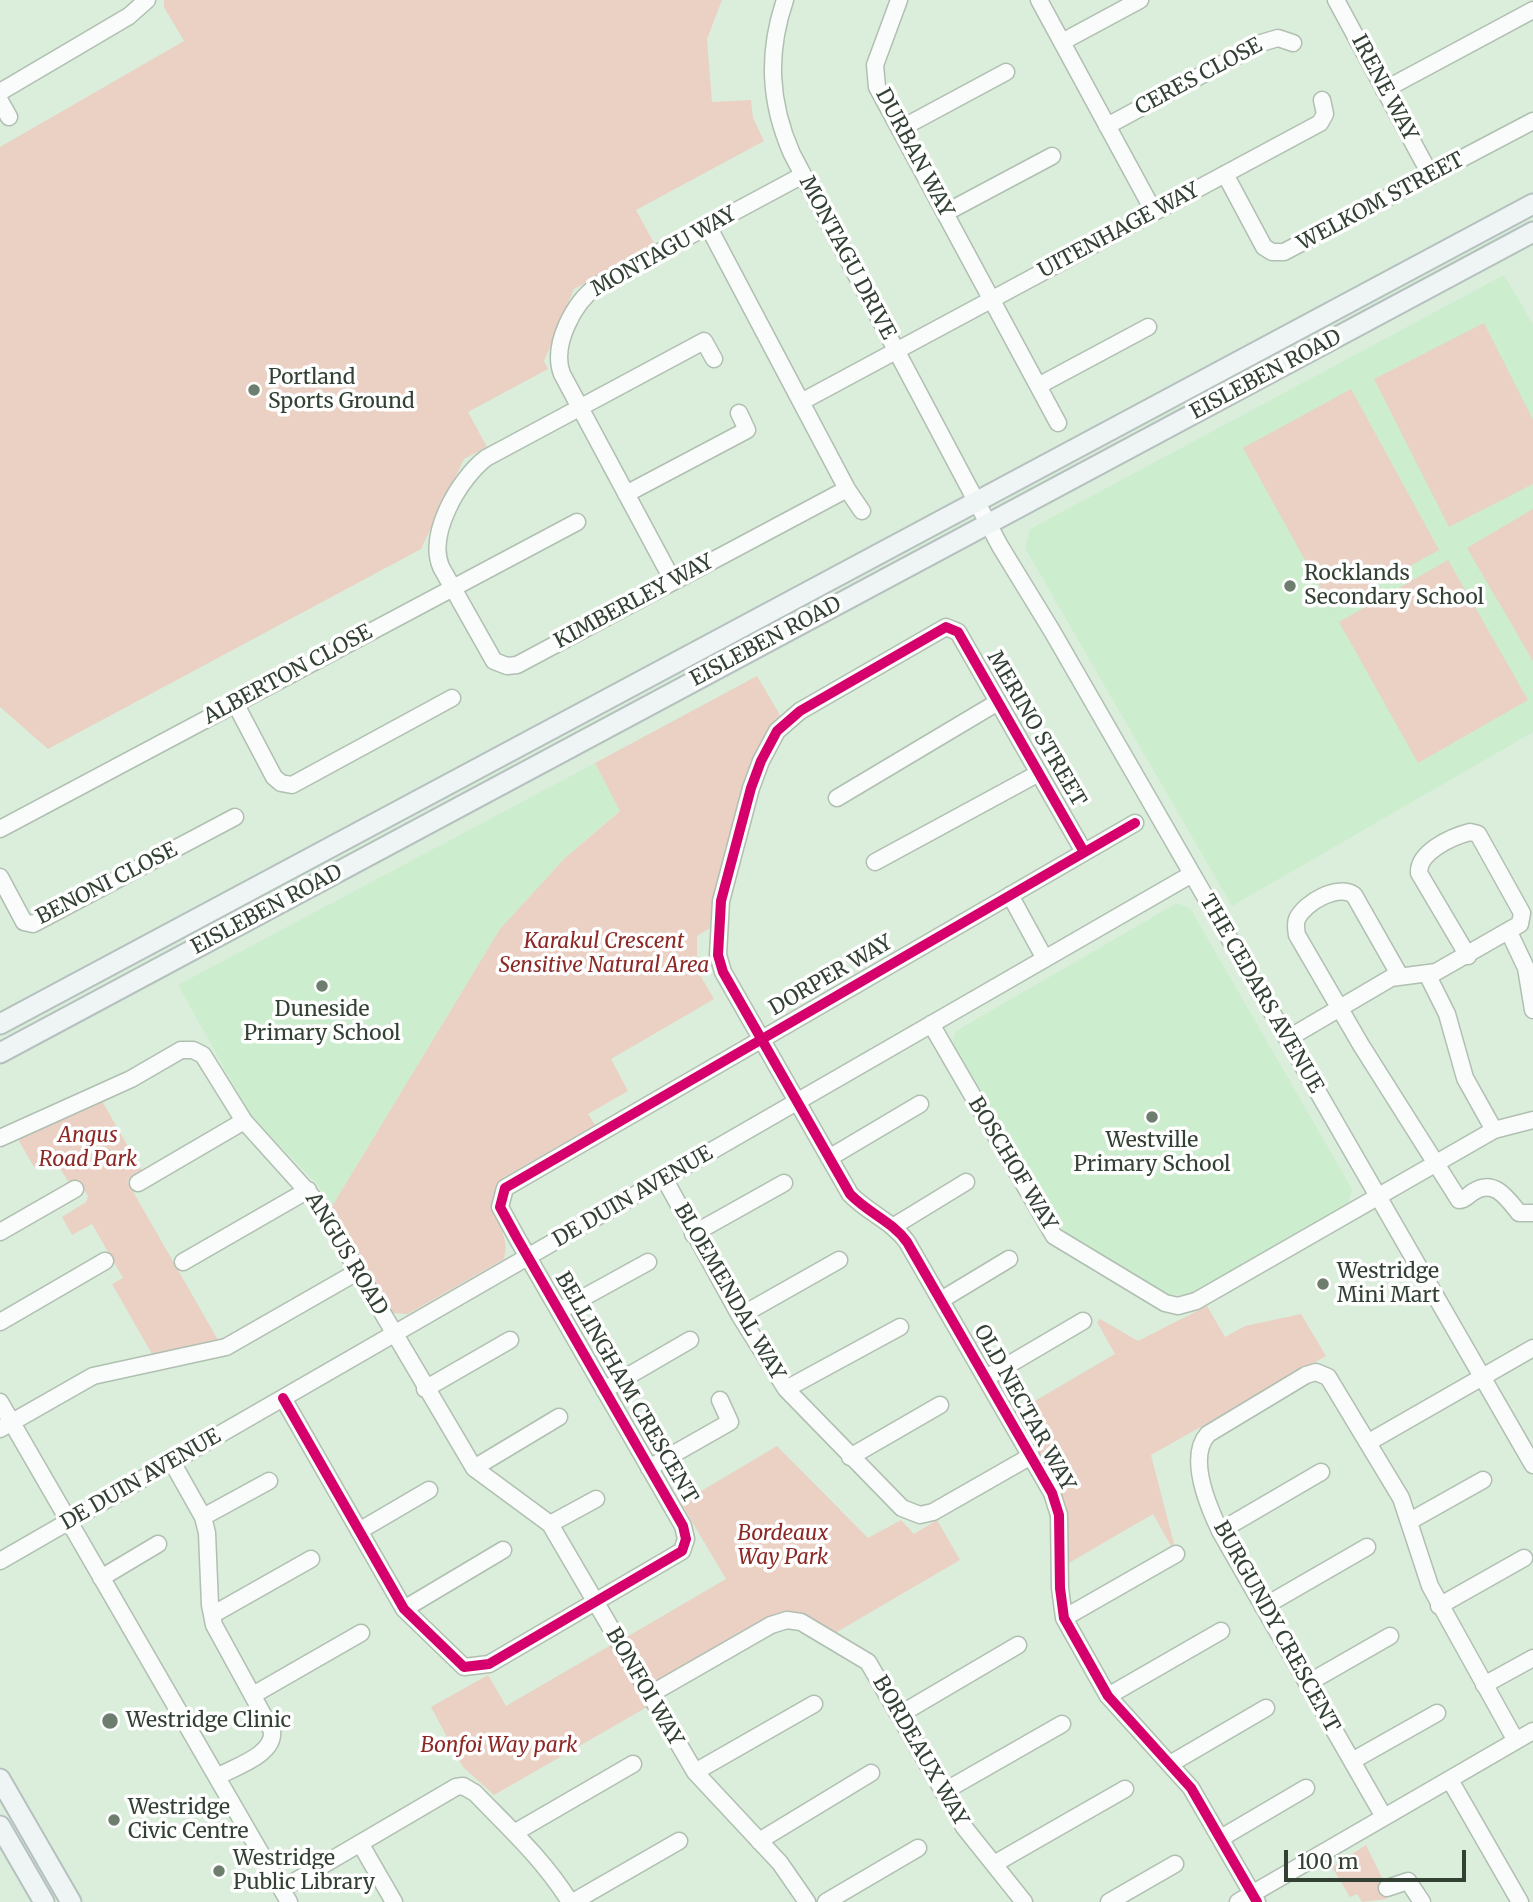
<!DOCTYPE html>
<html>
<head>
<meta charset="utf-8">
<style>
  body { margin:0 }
  #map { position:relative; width:1533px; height:1902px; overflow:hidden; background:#daeedb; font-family:Merriweather,serif }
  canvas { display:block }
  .scale { position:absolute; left:1284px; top:1850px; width:182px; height:32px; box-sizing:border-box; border:4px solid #334134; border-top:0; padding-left:9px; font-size:21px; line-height:24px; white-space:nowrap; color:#334134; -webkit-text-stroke:5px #fff; paint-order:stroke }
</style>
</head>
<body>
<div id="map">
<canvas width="1533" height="1902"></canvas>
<div class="scale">100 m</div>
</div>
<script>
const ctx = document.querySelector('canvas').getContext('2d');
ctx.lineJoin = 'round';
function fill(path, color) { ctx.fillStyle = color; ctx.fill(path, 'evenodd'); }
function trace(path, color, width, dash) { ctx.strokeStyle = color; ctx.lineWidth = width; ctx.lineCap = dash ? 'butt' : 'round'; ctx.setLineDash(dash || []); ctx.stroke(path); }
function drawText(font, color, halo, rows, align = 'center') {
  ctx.font = font + ' Merriweather,serif'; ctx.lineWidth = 7; ctx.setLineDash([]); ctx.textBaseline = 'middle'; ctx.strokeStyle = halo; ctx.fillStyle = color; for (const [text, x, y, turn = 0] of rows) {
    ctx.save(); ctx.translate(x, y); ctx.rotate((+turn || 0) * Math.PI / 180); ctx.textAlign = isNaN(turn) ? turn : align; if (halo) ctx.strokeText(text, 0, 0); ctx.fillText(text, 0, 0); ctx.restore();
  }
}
fill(new Path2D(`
  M1504,275L1533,324V732L1232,906L1025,548L1030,529Z
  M595,763L620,810L564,859L500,929L331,1208L318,1185L251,1116L178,985Z
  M1177,903L1190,908L1352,1189L1349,1202L1189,1295H1170L1073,1239L1056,1223L952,1044L956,1031Z`), '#cdedcf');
fill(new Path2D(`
  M164,0H722L707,39L712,102L751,100L753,118L764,141L636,210L655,245L574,289L544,361L548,369L468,412L487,447L464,459L421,549L48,749L0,707V147L184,41L164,7Z
  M1484,323L1533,420V484L1449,527L1374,379Z
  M1351,389L1439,550L1332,609L1243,448Z
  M1533,509V661L1467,548Z
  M1448,560L1528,700L1418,763L1339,622Z
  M757,676L780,715L749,768L712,905L710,928L697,936V970L714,999L611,1059L628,1091L588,1114L595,1125L503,1178C475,1213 514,1225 504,1259L408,1314L389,1313L331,1208L500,929L564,859L620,811L595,763Z
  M102,1101L142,1171L127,1181L218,1340L152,1354L112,1284L123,1278L92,1224L72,1235L62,1217L86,1202L88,1196L79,1182L69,1183L53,1157L34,1167L19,1141L21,1138Z
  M1207,1306L1225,1337L1245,1326L1301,1314L1326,1356L1151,1455L1174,1544L1171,1546L1153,1514L1069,1563L1066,1504L1016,1412L1115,1354L1097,1322L1100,1319L1138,1341Z
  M777,1446L868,1538L901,1520L914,1534L937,1520L960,1560L835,1633L800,1614H777L661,1679L652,1680L625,1638L726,1579L681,1503Z
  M611,1645L647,1707L494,1795L463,1767L431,1707L488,1675L506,1706Z
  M1366,1845L1383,1880L1387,1899L1362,1902L1357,1894L1350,1897L1332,1867Z`), '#ead1c4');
const minor = new Path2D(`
  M785,0C767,53 769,102 792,154L1000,546L1052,631L1533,1465
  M899,0L875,65L877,87L1058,423
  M1039,0L1154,212
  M1336,0L1431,176
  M1062,42L1140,0
  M1384,90L1533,10
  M0,92L129,16L147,0
  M0,101L9,117
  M1107,126L1261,43L1278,38L1293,43
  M900,129L1006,72
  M1225,174L1264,247L1272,252H1284L1533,121
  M945,213L1052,156
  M708,226L847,489L517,665L507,666L494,661L441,567C427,534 459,479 486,458L704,341L714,359
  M1038,386L1148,327
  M801,402L1320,123L1325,114L1322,100
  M847,489L862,511
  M626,494L747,430L739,413
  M673,581L562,374C551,345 574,302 598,285L803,175
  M235,703L274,777L281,783L292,785L452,698
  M837,798L998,702
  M0,829L577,522
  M1084,852L958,632L946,627L800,711L777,731L761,761L751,788L721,901L718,955L723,972L850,1194C868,1213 892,1221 907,1242L1052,1493L1059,1515L1060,1588L1064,1618L1108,1696L1191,1788L1257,1902
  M875,862L1039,773
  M0,877L24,922L33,924L235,817
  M1010,895L1045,959
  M1509,932L1526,968L1533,1010
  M1427,974L1447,1014L1465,1078L1494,1130
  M1400,976L1354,895C1338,884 1305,902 1297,919C1295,924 1296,929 1297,935L1361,1045L1459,1200C1465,1200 1467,1196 1473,1192C1494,1178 1507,1198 1519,1213H1533
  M931,1024L1054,1236L1165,1303L1178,1306L1196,1301L1494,1130L1533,1120
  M1287,1039L1391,978L1436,972L1520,924L1522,913L1478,834L1470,832C1451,837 1418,852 1419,873L1468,956
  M0,1138L131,1079L181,1050H193L203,1055L244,1121L317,1202L474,1468L550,1524L695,1772L780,1863L807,1902
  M829,1158L920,1104
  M664,1178L740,1316L786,1389L902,1508L920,1515L933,1512L1031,1456
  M138,1183L244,1121
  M894,1226L966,1182
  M0,1232L75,1189
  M693,1234L784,1183
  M183,1262L308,1190
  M941,1300L1009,1259
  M559,1311L648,1262
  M740,1316L839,1260
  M0,1322L105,1261
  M986,1378L1083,1321
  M425,1389L510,1340
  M786,1389L900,1327
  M604,1390L690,1340
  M283,1398L404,1609L464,1667L489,1664L682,1551L686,1539L683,1526L517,1238L500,1207L505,1188L1135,823
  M0,1402L289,1902
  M0,1429L93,1376L226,1347L357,1272
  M1369,1442L1533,1348
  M850,1457L940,1405
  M172,1462L203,1517L207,1533L210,1605L214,1625L272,1731C275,1755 234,1767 217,1777
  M474,1468L559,1417
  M649,1468L730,1422L720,1400
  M203,1517L269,1481
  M1410,1521L1483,1480
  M550,1524L596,1499
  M359,1531L429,1490
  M1220,1531L1321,1472
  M0,1561L1192,874
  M101,1578L158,1544
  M1439,1606L1524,1558
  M1263,1607L1367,1547
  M404,1609L503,1550
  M212,1615L311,1559
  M1064,1618L1176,1554
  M1308,1683L1390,1636
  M1484,1685L1533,1658
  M253,1695L361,1633
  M649,1695L771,1625L787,1620L801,1622L868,1662L964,1827L1024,1902
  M1108,1696L1221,1631
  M899,1715L1018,1645
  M1352,1761L1437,1713
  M1170,1764L1266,1708
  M695,1772L814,1704
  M1450,1780L1520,1902
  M943,1792L1062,1724
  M1384,1817L1220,1531C1208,1506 1187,1457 1208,1434L1306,1375L1316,1372L1328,1377L1401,1498L1430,1586L1516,1741
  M514,1833L633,1764
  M1221,1838L1306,1788
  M759,1841L871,1773
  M360,1843L394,1902
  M994,1864L1125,1789
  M1387,1888L1408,1881L1422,1902
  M282,1889L456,1787L463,1786L475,1793C509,1828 544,1860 570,1902
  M573,1902L679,1841
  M826,1902L918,1848
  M1109,1902L1175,1864
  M1238,1902L1533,1731`);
const major = new Path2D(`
  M0,1024L1533,204
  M0,1053L1533,232
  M0,1779L71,1902
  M0,1826L44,1902`);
trace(minor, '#b0bfb1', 19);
trace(major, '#b5c1be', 23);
trace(minor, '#f9fcfa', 16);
trace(major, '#eff4f4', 19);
trace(new Path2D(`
  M1084,852L958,632L946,627L800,711L777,731L761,761L751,788L721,901L718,955L723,972L850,1194C868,1213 892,1221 907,1242L1052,1493L1059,1515L1060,1588L1064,1618L1108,1696L1191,1788L1257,1902
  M283,1398L404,1609L464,1667L489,1664L682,1551L686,1539L683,1526L517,1238L500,1207L505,1188L1135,823`), '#d6006c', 10);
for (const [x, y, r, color] of [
  [254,390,7,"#6d7e6e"],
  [1290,586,7,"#6d7e6e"],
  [322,986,7,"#6d7e6e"],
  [1152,1117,7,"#6d7e6e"],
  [1323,1284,7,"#6d7e6e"],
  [110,1721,9,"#6d7e6e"],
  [114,1820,7,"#6d7e6e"],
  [219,1871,7,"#6d7e6e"]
]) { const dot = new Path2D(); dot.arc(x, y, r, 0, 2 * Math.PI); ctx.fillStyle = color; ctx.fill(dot); trace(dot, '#fff', 2.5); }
drawText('21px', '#334134', '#fff', [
  ["CERES CLOSE",1199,77,-28],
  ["IRENE WAY",1384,88,62],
  ["DURBAN WAY",914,153,62],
  ["WELKOM STREET",1381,202,-28],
  ["UITENHAGE WAY",1119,231,-28],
  ["MONTAGU WAY",664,252,-29],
  ["MONTAGU DRIVE",847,258,62],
  ["EISLEBEN ROAD",1266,375,-28],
  ["KIMBERLEY WAY",634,602,-28],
  ["EISLEBEN ROAD",766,642,-28],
  ["ALBERTON CLOSE",288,675,-28],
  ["MERINO STREET",1036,729,60],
  ["BENONI CLOSE",107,884,-27],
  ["EISLEBEN ROAD",267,910,-28],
  ["DORPER WAY",831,976,-30],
  ["THE CEDARS AVENUE",1261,994,60],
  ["BOSCHOF WAY",1012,1164,59],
  ["DE DUIN AVENUE",633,1197,-30],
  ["ANGUS ROAD",346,1254,59],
  ["BLOEMENDAL WAY",729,1292,60],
  ["BELLINGHAM CRESCENT",626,1388,60],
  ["OLD NECTAR WAY",1024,1408,61],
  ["DE DUIN AVENUE",141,1480,-30],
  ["BURGUNDY CRESCENT",1276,1627,61],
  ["BONFOI WAY",644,1687,60],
  ["BORDEAUX WAY",920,1751,60]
]);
drawText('21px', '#334134', '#fff', [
  ["Portland",268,378],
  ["Sports Ground",268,402],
  ["Rocklands",1304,574],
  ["Secondary School",1304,598],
  ["Duneside",322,1010,"center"],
  ["Primary School",322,1034,"center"],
  ["Westville",1152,1141,"center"],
  ["Primary School",1152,1165,"center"],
  ["Westridge",1337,1272],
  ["Mini Mart",1337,1296],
  ["Westridge Clinic",126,1721],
  ["Westridge",128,1808],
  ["Civic Centre",128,1832],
  ["Westridge",233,1859],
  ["Public Library",233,1883]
], 'left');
drawText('italic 21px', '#8c2825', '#fff', [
  ["Karakul Crescent",604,942],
  ["Sensitive Natural Area",604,966],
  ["Angus",88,1136],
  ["Road Park",88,1160],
  ["Bordeaux",783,1534],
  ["Way Park",783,1558],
  ["Bonfoi Way park",499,1746]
]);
</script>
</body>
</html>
